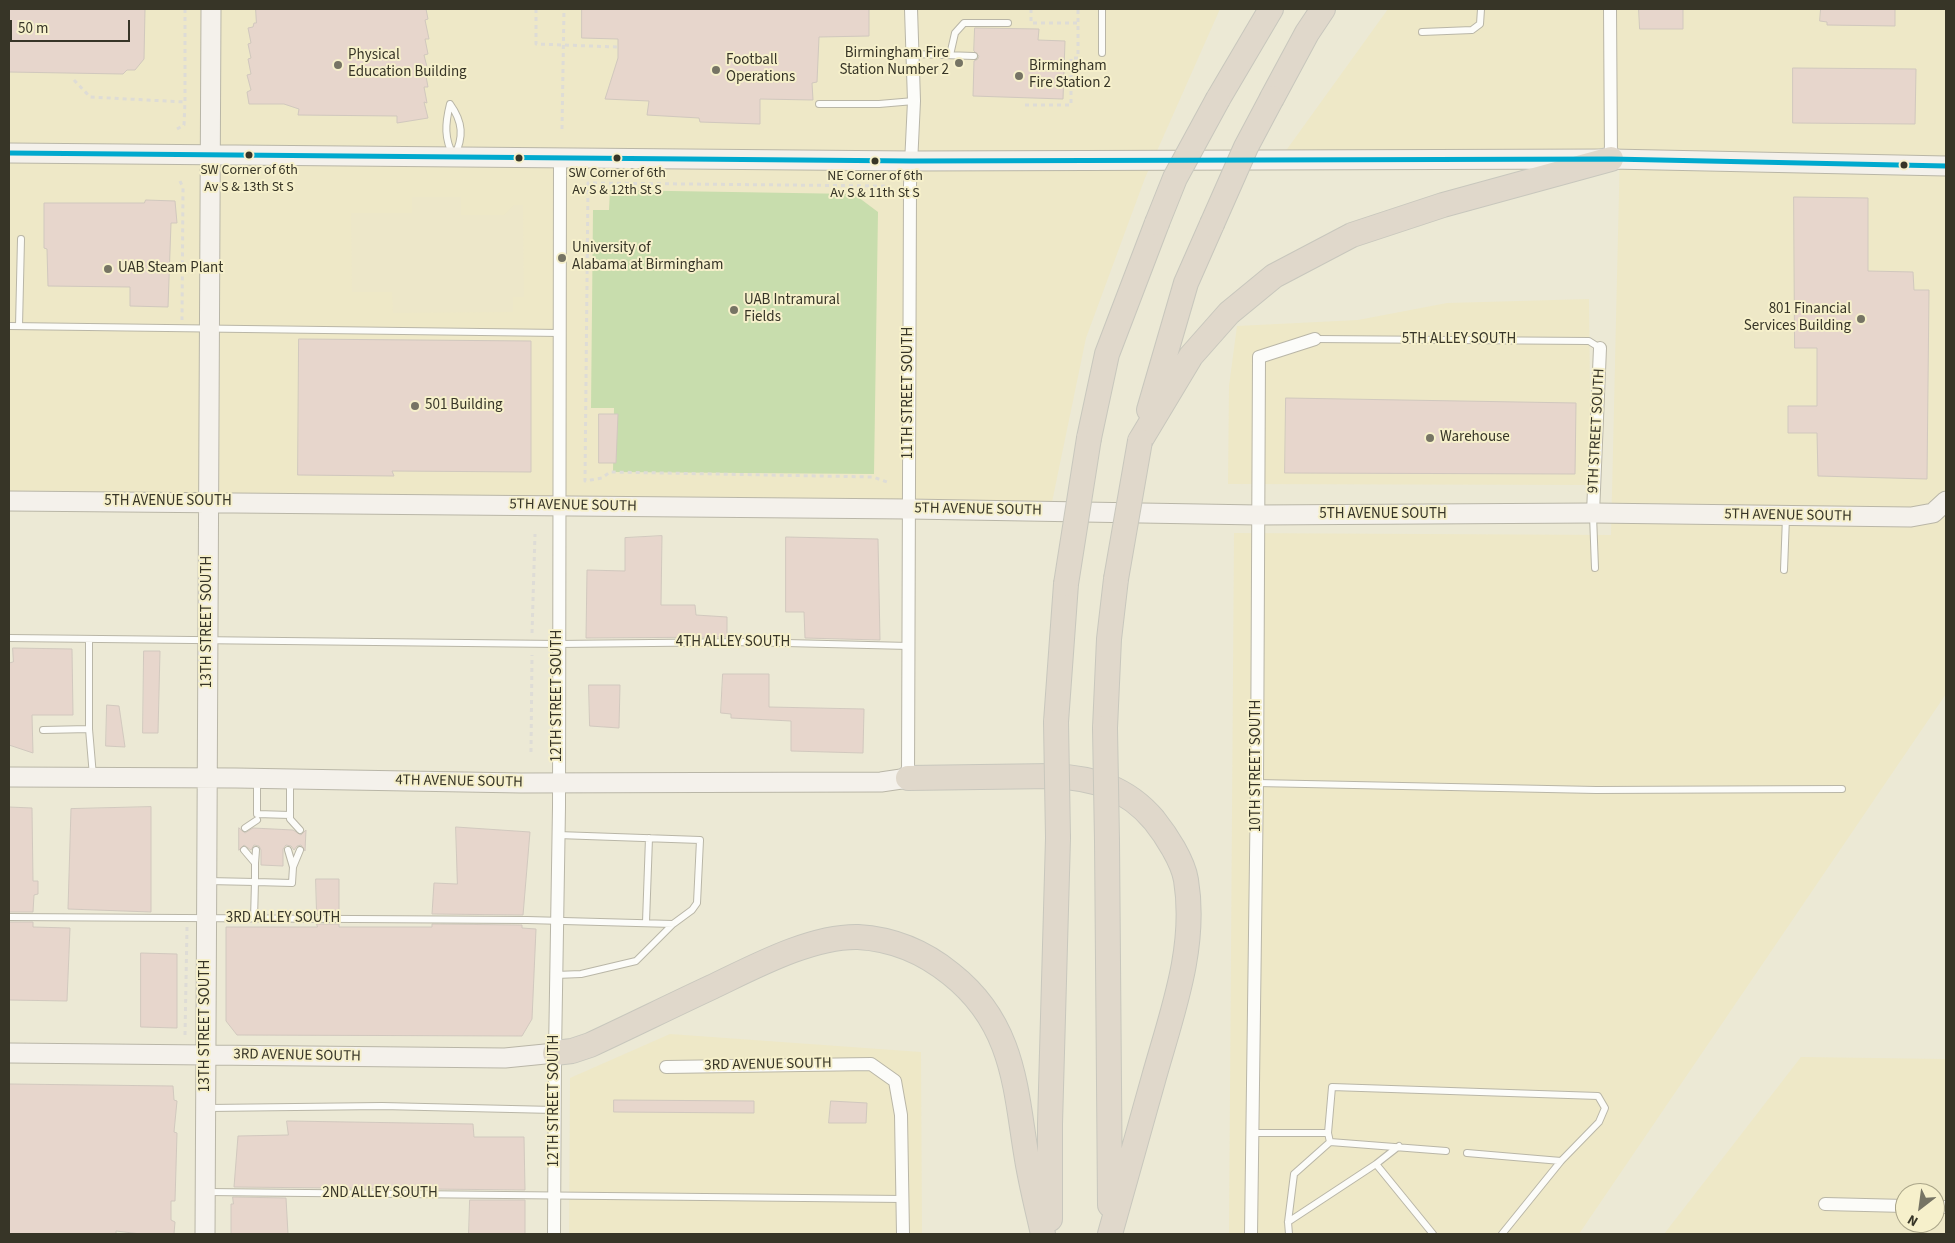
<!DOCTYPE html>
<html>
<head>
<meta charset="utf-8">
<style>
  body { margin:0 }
  #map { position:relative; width:1955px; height:1243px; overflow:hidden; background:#ece9d5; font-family:"Source Sans 3",sans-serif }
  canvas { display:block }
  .frame { position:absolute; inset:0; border:10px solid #373527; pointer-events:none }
  .north { position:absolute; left:1895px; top:1183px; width:50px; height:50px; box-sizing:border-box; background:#f6f0cb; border:1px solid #aaa589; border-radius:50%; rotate:210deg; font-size:14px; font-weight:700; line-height:20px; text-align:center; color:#373527 }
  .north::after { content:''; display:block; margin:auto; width:18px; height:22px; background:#767464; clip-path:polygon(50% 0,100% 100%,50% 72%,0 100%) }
  .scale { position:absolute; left:10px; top:20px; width:120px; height:22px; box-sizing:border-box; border:2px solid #373527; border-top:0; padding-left:6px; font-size:15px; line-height:18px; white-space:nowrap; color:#373527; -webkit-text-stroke:4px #f6f0cb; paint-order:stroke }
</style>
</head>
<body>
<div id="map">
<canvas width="1955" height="1243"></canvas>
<div class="frame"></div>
<div class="north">N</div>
<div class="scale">50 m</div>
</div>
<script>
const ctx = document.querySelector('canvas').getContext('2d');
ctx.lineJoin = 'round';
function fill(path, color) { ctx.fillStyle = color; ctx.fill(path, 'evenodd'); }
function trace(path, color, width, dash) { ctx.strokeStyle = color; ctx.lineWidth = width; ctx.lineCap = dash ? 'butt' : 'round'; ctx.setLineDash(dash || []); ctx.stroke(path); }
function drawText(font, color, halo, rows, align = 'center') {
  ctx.font = font + ' "Source Sans 3",sans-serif'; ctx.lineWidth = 4; ctx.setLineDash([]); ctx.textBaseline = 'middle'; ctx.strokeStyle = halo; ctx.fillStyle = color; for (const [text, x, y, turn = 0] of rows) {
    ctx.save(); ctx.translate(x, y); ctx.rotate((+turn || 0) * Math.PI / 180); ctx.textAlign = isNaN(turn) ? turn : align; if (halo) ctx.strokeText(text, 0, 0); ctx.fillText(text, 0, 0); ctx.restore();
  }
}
fill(new Path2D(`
  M9,9H1220L1145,178L1086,338L1052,502L9,501Z
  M1388,9H1946V694L1579,1234H1229L1234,533L1611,535L1620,149L1285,152Z
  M1589,299L1591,485L1228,484L1229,386L1237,326L1358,320L1447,303Z
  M670,1034L921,1052L922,1234H569L570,1078Z
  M1801,1057L1946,1059V1234H1664ZM1905,1193H1935V1223H1905Z`), '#eee8c7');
fill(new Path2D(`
  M610,190L854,194L878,212L874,474L613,472L614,408H591L593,210H609Z`), '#c8ddad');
fill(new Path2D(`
  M412,197H461V215H504L514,205H523L524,297H513V312L393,313L392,292H352L351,213H412Z`), '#ede7c9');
const building = new Path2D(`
  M9,9H145L144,59L135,70H127L123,74L9,72Z
  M256,9H426L428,19L425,20L429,39H425L428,54L424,55L428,71H425L428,87H424L427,103L424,102L428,118L397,123V116L298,115L299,109L284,104H249L247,92L251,90L247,75L251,74L248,59L251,58L248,44L251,43L248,28L253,27L254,23H256Z
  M582,9H869V36L819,37L817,82L812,83L813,100L760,99V124L700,122L699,118L647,115L649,101L605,99L618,58V39L582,38Z
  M1639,9H1683V29H1640Z
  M1821,9H1895V26L1827,25V22L1820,21Z
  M975,28L1039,29L1038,40L1065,41L1063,99L973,96L974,61L978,59L979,56L974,51Z
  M1793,68L1916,69L1915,124L1793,123Z
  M1794,197L1868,198V271L1913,272L1914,290H1929L1927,479L1818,476L1817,433H1788V406H1817V348H1795Z
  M146,200L175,201L177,223H171L168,307L130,306V287L48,286L47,249L44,248V203H144Z
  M299,339L531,341V472L392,471L394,476L298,475Z
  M1286,398L1576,403L1575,474L1285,473Z
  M599,414H618L616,463H599Z
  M662,536L661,605H695L696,615L727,617V637L586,638L587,570L625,571V538Z
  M786,537L878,539L880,640L805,638L804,612H786Z
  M13,648L72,649L73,715H32L33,753L9,745V663L13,662Z
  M144,651H160L158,733H143Z
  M723,674H769V707L864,709L863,753L791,751V721L731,718V714L721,713Z
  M589,685H620L619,728L590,726Z
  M107,705L119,706L125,747L106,746Z
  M9,807L32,808L33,881H38V894L34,895L33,912H9Z
  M151,807V912L68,909L71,809Z
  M456,827L530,832L523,915L432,914L434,883L457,884Z
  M239,828L245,833L253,828L293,830L301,835L306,830L305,851L301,845L297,846L294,850L291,846L286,845L283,849V866L261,865V850L259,846L254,845L251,850L244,845L239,850Z
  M316,879H339V914H317Z
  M9,922H33V927L70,928L67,1001L9,1000Z
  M317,924H339V927H432V924L522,925V928L536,929L532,1019L522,1036L237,1035L226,1021V927H317Z
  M141,953L177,954V1028L141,1027Z
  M9,1084L173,1086L174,1100L177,1101L174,1132L177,1133L175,1201H171V1220L175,1222L174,1234H141L116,1231V1234H9Z
  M614,1100L754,1101V1113L614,1112Z
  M831,1101L867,1103L866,1123H829Z
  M287,1121L473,1124L474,1137H524L525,1190L234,1187L238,1136L288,1135Z
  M233,1197L286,1198L288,1234H231V1204H233Z
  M470,1200H525V1234H469Z`);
fill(building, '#e7d6cc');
trace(building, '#d1c8be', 1);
const lane = new Path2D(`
  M1102,9V53
  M1422,32L1472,30L1480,24L1481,9
  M913,54L974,56
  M950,55L955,33L964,23H1008
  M450,104C463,122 464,137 454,157C444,139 445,124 450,104Z
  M819,104H879L914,101
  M9,326L560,333
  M19,326L21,239
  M1315,339L1589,341L1600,348
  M1593,515L1595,568
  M1784,570L1786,517
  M9,638L558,644L745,642L909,646
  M89,639V729L93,776
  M43,730L89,729
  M257,780V814L290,815V780
  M1257,783L1596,790L1842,789
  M290,815V819L300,830
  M245,828L257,820
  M244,850L255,863L256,850
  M288,850L293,867L300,850
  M255,863V882L292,883L293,867
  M208,881L255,882L254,919
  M9,917L527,920L673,924L692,910L697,903L700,840L558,835
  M646,922L649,838
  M556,975L581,974L636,961L673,924
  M208,1108L382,1106L554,1110
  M1252,1133H1328
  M1330,1142L1328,1133L1332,1087L1598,1096L1605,1108L1599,1122L1561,1161L1502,1234
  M1467,1153L1561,1161
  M1376,1164L1433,1234
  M207,1192L903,1199
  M1288,1222L1376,1164L1399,1146
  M1289,1234L1288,1222L1294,1174L1330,1142L1446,1151`);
const street = new Path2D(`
  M1610,9L1611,159
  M1593,513L1600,348
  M908,778L910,185L914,101L911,9
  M666,1067L871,1064L895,1081L901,1115L903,1234
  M1825,1204L1905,1206
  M1935,1207H1946
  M554,1234L555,1053L559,807L560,157
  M1251,1234L1257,783L1259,357L1315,339`);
const secondary = new Path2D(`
  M9,153L912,161L1611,159L1946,166
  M9,501L909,509L1258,515L1593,513L1911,517L1933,513L1946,501
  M9,777L236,778L521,783L881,782L908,778
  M9,1053L505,1058L555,1053
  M205,1234L211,9`);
const highway = new Path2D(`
  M1272,98L1307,33L1323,9
  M1218,99L1271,9
  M1149,410L1186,283L1212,224
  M1089,438L1107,354L1157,223
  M1140,441L1191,356L1229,313L1274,276L1352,235L1443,205L1611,159
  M1056,722L1066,584
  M1105,728L1109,639L1116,579
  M908,778L1053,776C1094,778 1127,788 1154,820C1166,835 1183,861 1186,880C1197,947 1172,1013 1154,1077C1139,1129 1125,1182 1110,1234
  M1107,841L1110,1205
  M555,1053L572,1051L590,1045C631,1026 671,1006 712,987C754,967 811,936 858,937C893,939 924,952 951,974C975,993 993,1017 1004,1046C1017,1080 1020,1117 1026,1153C1030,1180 1037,1207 1043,1234
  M1050,1219V1124L1058,838`);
trace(lane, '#b9b6a7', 8);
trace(street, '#b9b6a7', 14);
trace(secondary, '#b9b6a7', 21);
trace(highway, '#c8c7bd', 26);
trace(new Path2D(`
  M536,9V44L618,47
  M1031,9V23H1078
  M74,80L90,97L185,102
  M1025,105H1071V58H1078V9
  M177,129L184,125L185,102V9
  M562,129L564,9
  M180,181L183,188L182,320
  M885,186L588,183L585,481L602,478L610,472L873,477L890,483
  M532,633L535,534
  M531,752L532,655
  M185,1035L187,927`), '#dedcd6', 3, [4, 4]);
trace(lane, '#fcfcf9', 6);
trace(street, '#fcfcf9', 12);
trace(secondary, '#f4f1eb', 19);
trace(highway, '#e0d8cb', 24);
const highwayBridge = new Path2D(`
  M1157,223L1175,178L1218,99
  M1212,224L1246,147L1272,98
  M1116,579L1140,441
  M1066,584L1089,438
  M1056,722L1058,838
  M1105,728L1107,841`);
trace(highwayBridge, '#c8c7bd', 26, []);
trace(highwayBridge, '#e0d8cb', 24);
trace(new Path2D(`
  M9,153L912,161L1611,159L1946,166`), '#00a9ce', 5);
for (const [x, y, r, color] of [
  [959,63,5,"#767464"],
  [338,65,5,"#767464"],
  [716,70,5,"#767464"],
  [1019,76,5,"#767464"],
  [249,155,4.5,"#373527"],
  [519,158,4.5,"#373527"],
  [617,158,4.5,"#373527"],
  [875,161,4.5,"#373527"],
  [1904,165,4.5,"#373527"],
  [562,258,5,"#767464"],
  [108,269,5,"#767464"],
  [734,310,5,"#767464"],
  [1861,319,5,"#767464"],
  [415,406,5,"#767464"],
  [1430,438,5,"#767464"]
]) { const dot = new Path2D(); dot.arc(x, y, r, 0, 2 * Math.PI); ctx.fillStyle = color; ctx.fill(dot); trace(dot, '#f6f0cb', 2); }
drawText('14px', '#373527', '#f6f0cb', [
  ["SW Corner of 6th",249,171],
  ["Av S & 13th St S",249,188],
  ["SW Corner of 6th",617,174],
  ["Av S & 12th St S",617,191],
  ["NE Corner of 6th",875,177],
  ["Av S & 11th St S",875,194]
]);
drawText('15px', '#373527', '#f6f0cb', [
  ["Birmingham Fire",949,54,"right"],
  ["Station Number 2",949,71,"right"],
  ["Physical",348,56],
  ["Education Building",348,73],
  ["Football",726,61],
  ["Operations",726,78],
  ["Birmingham",1029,67],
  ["Fire Station 2",1029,84],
  ["University of",572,249],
  ["Alabama at Birmingham",572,266],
  ["UAB Steam Plant",118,269],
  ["UAB Intramural",744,301],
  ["Fields",744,318],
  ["801 Financial",1851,310,"right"],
  ["Services Building",1851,327,"right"],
  ["501 Building",425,406],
  ["Warehouse",1440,438]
], 'left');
drawText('15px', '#373527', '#f6f0cb', [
  ["5TH ALLEY SOUTH",1459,340],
  ["11TH STREET SOUTH",909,393,-90],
  ["9TH STREET SOUTH",1597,431,-87],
  ["5TH AVENUE SOUTH",168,502],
  ["5TH AVENUE SOUTH",573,506,1],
  ["5TH AVENUE SOUTH",978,510,1],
  ["5TH AVENUE SOUTH",1383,515],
  ["5TH AVENUE SOUTH",1788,516,1],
  ["13TH STREET SOUTH",208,622,-90],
  ["4TH ALLEY SOUTH",733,643],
  ["12TH STREET SOUTH",558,696,-90],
  ["10TH STREET SOUTH",1257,766,-90],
  ["4TH AVENUE SOUTH",459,782,1],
  ["3RD ALLEY SOUTH",283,919],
  ["13TH STREET SOUTH",206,1026,-90],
  ["3RD AVENUE SOUTH",297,1056,1],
  ["3RD AVENUE SOUTH",768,1065,-1],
  ["12TH STREET SOUTH",555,1101,-90],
  ["2ND ALLEY SOUTH",380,1194]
]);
</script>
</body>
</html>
